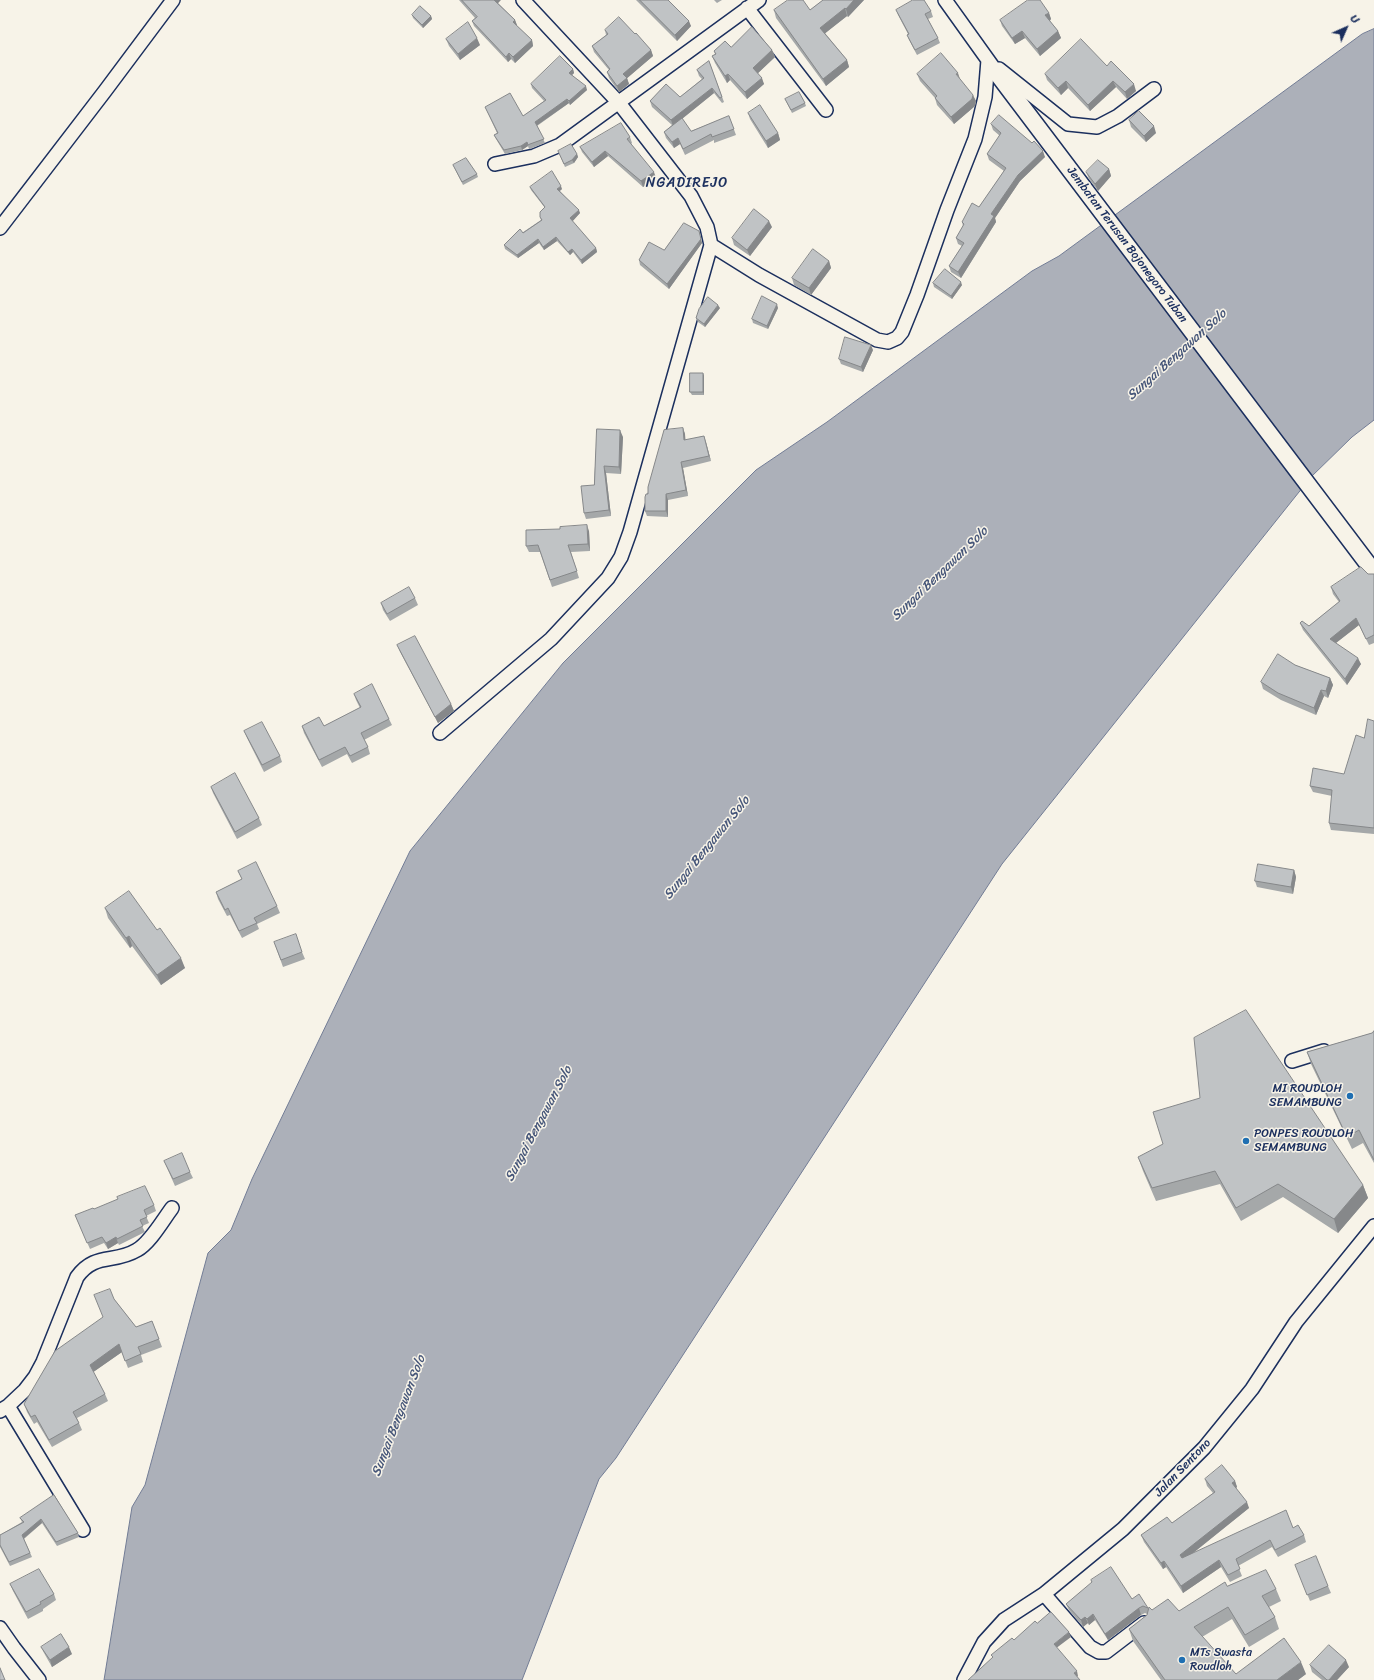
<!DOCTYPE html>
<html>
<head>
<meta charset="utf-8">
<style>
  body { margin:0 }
  #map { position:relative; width:1374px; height:1680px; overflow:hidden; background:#f7f3e8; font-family:Sriracha,sans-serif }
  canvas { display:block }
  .north { position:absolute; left:1326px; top:8px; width:40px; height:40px; -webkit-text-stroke:3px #f7f3e8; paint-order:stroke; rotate:45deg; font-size:11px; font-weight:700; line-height:16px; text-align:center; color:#1b2f5e }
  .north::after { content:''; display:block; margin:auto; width:14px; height:18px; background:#1b2f5e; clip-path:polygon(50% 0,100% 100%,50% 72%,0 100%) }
</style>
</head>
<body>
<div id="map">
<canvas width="1374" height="1680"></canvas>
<div class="north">U</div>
</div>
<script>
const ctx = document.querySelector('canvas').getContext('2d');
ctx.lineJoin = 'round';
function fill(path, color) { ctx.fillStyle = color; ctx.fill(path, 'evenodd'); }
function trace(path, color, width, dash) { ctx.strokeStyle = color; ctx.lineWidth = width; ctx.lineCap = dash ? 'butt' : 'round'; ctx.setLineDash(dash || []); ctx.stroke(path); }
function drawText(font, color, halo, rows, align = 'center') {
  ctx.font = font + ' Sriracha,sans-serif'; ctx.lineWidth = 3; ctx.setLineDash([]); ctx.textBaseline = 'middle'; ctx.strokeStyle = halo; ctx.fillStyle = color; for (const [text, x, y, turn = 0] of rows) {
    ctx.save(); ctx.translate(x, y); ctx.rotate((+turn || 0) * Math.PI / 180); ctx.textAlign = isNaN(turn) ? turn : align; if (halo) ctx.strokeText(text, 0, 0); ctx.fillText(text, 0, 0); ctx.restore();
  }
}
const water = new Path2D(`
  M1374,29V420L1352,437L1311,477L1002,864L616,1458L599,1479L522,1680H104L132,1507L145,1485L208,1253L231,1230L252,1179L410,851L563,663L756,470L827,422L1032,271L1059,256L1362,34Z`);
fill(water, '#acb0b9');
trace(water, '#727c95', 1);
const minor = new Path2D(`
  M523,0L619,103L691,196L707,227L711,245L759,275L877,340L888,342L897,338L902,332L917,295L947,210L975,139L985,97L988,60
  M945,0L993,67
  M747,8L826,110
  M999,69L1068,124L1097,127L1118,116L1154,89
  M495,164L534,156L560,145L759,0
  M0,228L105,91L173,0
  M440,733L551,639L608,578L621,557L630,532L711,245
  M1292,1061L1324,1051
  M8,1406L83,1530
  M0,1411L8,1406L25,1390L35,1377L43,1362L77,1277C95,1252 114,1264 137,1250C150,1243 163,1220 172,1208
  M1044,1594L1090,1647L1099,1652H1106L1144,1623
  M0,1628L14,1648L39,1680
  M964,1680L984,1642L1004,1620L1044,1594L1123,1529L1204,1448L1252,1389L1296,1322L1374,1226`);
const tertiary = new Path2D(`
  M996,72L1374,572`);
trace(minor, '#1b2f5e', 16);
trace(tertiary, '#1b2f5e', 19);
trace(minor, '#f7f3e8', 13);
trace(tertiary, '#f7f3e8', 16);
fill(new Path2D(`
  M459,0H500L498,3L515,20L517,26L532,40L533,46L515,63L511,59L508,62L474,26L472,21L475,18Z
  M636,0H668L691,26L677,41Z
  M714,0H722L717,3Z
  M823,0H864L848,17L847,16L825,33L847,60L849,67L826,86L776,18L774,10H810Z
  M896,10L931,11L933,17L928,19L938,38L940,43L917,55L909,40L907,35L908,34L898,15Z
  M1049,13L1051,19L1050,21L1058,31L1061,38L1040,56L1025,38L1015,44L1002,26L1000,20Z
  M412,15L431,16L432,19L423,28L413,18Z
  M605,30L635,34L651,50L653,56L627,78L629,84L619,92L609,78L607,72L609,70L594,52L592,46L606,35Z
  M446,39L480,45L460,60L449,46Z
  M731,47L772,50L775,57L758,73L764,84L747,99L730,80L727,83L715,63L712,56L715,54L714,51Z
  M709,61L724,102L722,103L714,93L682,119L691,131L729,116L736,135L714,143V140L685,155L680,144L674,148L666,138L664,132L672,125L652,107L650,101L680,97L702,79L699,76L697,70Z
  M1107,66L1136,91L1127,99L1116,87L1090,111L1068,88L1061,95L1047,80L1045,74Z
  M573,69L574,73L572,75L587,90L570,105L569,103L537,126L545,143L532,148L529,149L528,146L522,150L505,154L496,139L494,135L497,133L485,107L523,116L544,101L532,88L531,84Z
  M917,74L960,79L976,101L975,106L954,124L937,105L935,98L920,81Z
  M785,99L805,103L806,106L792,113Z
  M748,113L778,133L780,140L768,148L750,119Z
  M1129,120L1156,133L1146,142L1131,127Z
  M991,124L1045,157L1020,181L995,218L996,222L961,278L951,272L949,266L962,246L958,244L956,238L963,226L962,222L979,207L1004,171L989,160L987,154L1000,136L993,130Z
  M630,137L632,143L631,144L656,178L643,187L608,156L594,167L582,152L580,147Z
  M558,151L577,154L578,157L574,163L565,167Z
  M453,165L477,174L478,177L463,185Z
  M1109,169L1111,176L1098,191L1089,179L1086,172Z
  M530,187L562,189L560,191L580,213L572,221L596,248L597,252L582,264L573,252L570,255L557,241L544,250L539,243L518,258L505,249L504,245L541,220L540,217L545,208L531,190Z
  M772,227L750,256L734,245L732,238Z
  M699,231L702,243L669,289L640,265L639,260L664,250Z
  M829,261L831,268L811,295L794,285L792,278Z
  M933,283L962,285L952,299L934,287Z
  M720,308L705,327L698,322L696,318Z
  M778,308L768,329L753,323L752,319Z
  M873,350L863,372L841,364L839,359Z
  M703,373L704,376V395H692L690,392Z
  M683,428L685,434V440L704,436L711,461L683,468L688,496L668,500V517L647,516L645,511L648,494Z
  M597,429L623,437L621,474L606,473L611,516L586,519L584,513L594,485Z
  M589,531L590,551L571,552L579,578L552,587L540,552H529L526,546Z
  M1368,574H1374V643L1369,645L1359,625L1336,643L1361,664L1347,685L1303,630L1300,623L1309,626L1339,602L1333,594L1331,587Z
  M415,598L418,605L390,621L383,610L381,603Z
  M397,645L451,704L454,711L438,723L400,652Z
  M1295,665L1330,678L1333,685L1328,698L1324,696L1316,715L1281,700L1263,689L1261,682Z
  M354,694L389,719L392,725L364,740L368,747L370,754L352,763L347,754L322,767L304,733L302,726H324L360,708L356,700Z
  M1374,721V834L1331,830L1329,823L1332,796L1313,792L1310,786L1344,774Z
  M244,731L280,756L282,762L264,772L247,738Z
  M211,787L259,818L262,825L237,839L213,793Z
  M1294,870L1296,877L1293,894L1257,887L1255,881Z
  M238,871L277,906L280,913L257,924L259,929L242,938L230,915L227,916L218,899L216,892L242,879Z
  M105,908L157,930L185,968L161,985L132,946L130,948L108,918Z
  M274,942L302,952L305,959L283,967Z
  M1374,1031V1163L1363,1143L1352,1149L1311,1064L1307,1052L1372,1033Z
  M1138,1157L1363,1185L1368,1198L1338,1233L1283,1197L1241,1221L1220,1184L1156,1201L1143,1171Z
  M164,1161L190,1172L193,1178L175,1186Z
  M154,1205L156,1211L146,1216L149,1223L142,1226L145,1232L119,1245L118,1243L108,1249L104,1243L90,1249L75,1215L94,1209Z
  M114,1299L136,1327L152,1321L162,1347L141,1355L143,1362L128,1368L122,1352L93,1372L105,1394L108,1401L77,1418L79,1423L82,1430L52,1447L37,1422L34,1424L27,1412L24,1404L103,1317Z
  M1205,1479L1235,1481L1237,1487L1236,1488L1249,1508L1192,1554L1293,1528L1304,1535L1306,1542L1278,1557L1272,1547L1238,1566L1242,1576L1230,1582L1221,1567L1183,1593L1166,1567L1163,1569L1144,1542L1141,1535L1172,1523L1213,1493L1207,1486Z
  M54,1495L78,1533L79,1537L57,1546L42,1523L24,1539L32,1557L10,1566L0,1547V1535L22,1522L20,1518Z
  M1298,1571L1328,1586L1331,1593L1310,1601Z
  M1091,1580L1132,1599L1148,1608L1149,1609L1152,1610L1179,1611L1227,1586L1276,1589L1281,1601L1269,1607L1275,1617L1279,1629L1249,1647L1232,1619L1202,1637L1236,1674H1306L1298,1680H1161L1133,1641L1129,1629L1147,1615V1614L1145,1613L1141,1615L1108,1640L1095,1620L1089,1625L1088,1623L1083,1627L1069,1610L1066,1604L1092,1583Z
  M10,1584L54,1594L56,1600L43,1609V1611L28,1619L13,1591Z
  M41,1647L72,1654L52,1667L44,1653Z
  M1310,1665L1349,1667L1337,1680H1322L1312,1672Z`), '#a5a8a9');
fill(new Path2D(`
  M494,0H501L496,5Z
  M854,0H864L848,17L846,9Z
  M845,8L847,16L823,35L820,28Z
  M1049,13L1051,19L1048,22L1045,15Z
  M431,16L432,19L423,28L422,25Z
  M515,20L517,25L515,27L513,22Z
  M689,21L691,26L677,41L675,35Z
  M1022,31L1025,38L1015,44L1012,38Z
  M1058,31L1061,38L1040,56L1037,49Z
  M477,38L480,45L460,60L458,54Z
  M532,40L533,46L515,63L513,57Z
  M651,50L653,56L625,80L623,74Z
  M772,50L775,57L756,75L753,68Z
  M509,53L511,59L508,62L506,57Z
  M847,60L849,67L826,86L823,79Z
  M573,69L574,73L570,77L569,73Z
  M958,73L960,79L956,74Z
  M728,74L730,80L727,83L725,76Z
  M627,78L629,84L619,92L617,86Z
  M762,78L764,84L747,99L745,92Z
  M1066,81L1068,88L1061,95L1058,88Z
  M1113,81L1116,87L1090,111L1088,105Z
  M1134,84L1136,91L1127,99L1125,92Z
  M586,86L587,90L570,105L569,101Z
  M712,88L714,93L673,126L671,120Z
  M973,95L976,101L975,106L954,124L951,117Z
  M567,99L569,103L536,126L535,122Z
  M1154,126L1156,133L1146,142L1144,136Z
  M778,133L780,140L768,148L766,141Z
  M678,138L680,144L674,148L672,142Z
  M527,142L528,146L522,150L521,146Z
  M605,151L608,156L594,167L592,162Z
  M1043,151L1045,157L1020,181L995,218L996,222L961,278L958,272L991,214L1018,175Z
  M577,154L578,157L574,163L572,160Z
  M1109,169L1111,176L1098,191L1095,184Z
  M654,172L656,178L643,187L641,181Z
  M561,186L562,189L558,192L557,189Z
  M579,210L580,213L572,222L570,218Z
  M769,221L772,227L750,256L747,250Z
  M699,231L702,243L669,289L667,284Z
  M556,237L557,241L544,250L543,247Z
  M538,239L539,243L518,258L517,255Z
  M596,248L597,252L582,264L581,260Z
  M572,249L573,252L570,255L568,252Z
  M829,261L831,268L811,295L809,288Z
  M961,282L962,285L952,299L951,296Z
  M777,304L778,308L768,329L767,326Z
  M718,305L720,308L705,327L704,324Z
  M871,345L873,350L863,372L861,367Z
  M703,373L704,376V395L703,392Z
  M683,428L685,434L686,446L684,440Z
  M620,430L623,437L621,474L619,467Z
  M704,436L706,442L711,461L709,456Z
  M681,462L683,468L688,496L686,490Z
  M604,466L606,473L611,516L609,510Z
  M666,494L668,500V517L666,511Z
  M587,525L589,531L590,551L588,544Z
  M1356,618L1359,625L1332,646L1330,639Z
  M1358,658L1361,664L1347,685L1345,679Z
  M1330,678L1333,685L1328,698L1326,691Z
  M1321,690L1324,696L1316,715L1314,708Z
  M451,704L454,711L438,723L435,717Z
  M1294,870L1296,877L1293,894L1291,887Z
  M129,936L132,946L130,948L126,938Z
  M181,958L185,968L161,985L157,975Z
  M1363,1185L1368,1198L1338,1233L1334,1219Z
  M116,1237L118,1243L108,1249L106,1243Z
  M119,1344L122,1352L92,1373L90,1365Z
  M1235,1481L1237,1487L1234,1490L1232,1483Z
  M1247,1502L1249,1508L1183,1561L1180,1555Z
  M41,1519L42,1523L23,1539L22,1535Z
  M1219,1560L1221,1567L1183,1593L1181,1586Z
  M1164,1561L1166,1567L1163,1569L1161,1563Z
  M1139,1608L1141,1615L1108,1640L1105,1634Z
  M1093,1614L1095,1620L1089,1625L1087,1619Z
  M1085,1617L1088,1623L1083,1627L1081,1620Z
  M1069,1632L1071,1637L1055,1649L1054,1644Z
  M69,1647L72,1654L52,1667L50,1660Z
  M1346,1660L1349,1667L1337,1680H1329Z
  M1301,1662L1306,1674L1298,1680H1277Z
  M1077,1671L1078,1676L1076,1678L1074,1673Z`), '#86888a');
const building = new Path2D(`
  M462,0H494L515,20L513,22L532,40L513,57L509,53L506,57L472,21L477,17Z
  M640,0H668L689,21L675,35Z
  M788,0H803L810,10L823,0H854L846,9L845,8L820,28L847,60L823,79L774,10Z
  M913,0H924L931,11L925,14L938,38L915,50L907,35L909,34L896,10Z
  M1028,0H1040L1049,13L1045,15L1058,31L1037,49L1022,31L1012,38L1000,20Z
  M420,6L431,16L422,25L412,15Z
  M619,17L635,34L636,33L651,50L623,74L627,78L617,86L607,72L610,69L592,46L608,34L605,30Z
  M468,22L477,38L458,54L446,39Z
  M752,27L772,50L753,68L762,78L745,92L728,74L725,76L712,56L716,54L714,51L725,41L731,47Z
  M1081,39L1107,66L1111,61L1134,84L1125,92L1113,81L1088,105L1066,81L1058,88L1045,74Z
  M941,53L958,73L956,74L973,95L972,99L951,117L935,98L937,96L917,74Z
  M560,56L573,69L569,73L586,86L569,101L567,99L535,122L544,139L530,144L528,145L527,142L521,146L504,150L494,135L498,133L485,107L510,93L523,116L546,100L531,84Z
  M709,61L722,97L720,98L712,88L671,120L650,101L666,84L680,97L704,78L697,70Z
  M799,92L805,103L791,110L785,99Z
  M760,105L778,133L766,141L748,113Z
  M1139,111L1154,126L1144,136L1129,120Z
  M999,115L1032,143L1034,141L1043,151L1018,175L991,214L994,216L958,272L949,266L964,243L956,238L964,224L962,222L972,203L979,207L1006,168L987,154L1001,133L991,124Z
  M729,116L734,129L712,137L711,134L683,149L678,138L672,142L664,132L682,118L691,131Z
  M621,123L630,137L627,139L654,172L641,181L605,151L592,162L580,147Z
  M571,144L577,154L572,160L564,164L558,151Z
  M466,158L477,174L462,182L453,165Z
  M1098,160L1109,169L1095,184L1086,172Z
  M552,171L561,186L557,189L579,210L570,218L596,248L581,260L572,249L568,252L556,237L543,247L538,239L517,255L504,245L520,229L523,233L542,220L540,217V212L545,207L530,187Z
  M754,209L769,221L747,250L732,238Z
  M684,223L699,231L701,239L667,284L639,260L649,242L664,250Z
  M813,249L829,261L809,288L792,278Z
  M945,269L961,282L951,296L933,283Z
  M762,296L777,304L767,326L752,319Z
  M708,297L718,305L704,324L696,318L699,309Z
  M845,337L871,345L861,367L839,359Z
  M690,373H703V392H690Z
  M683,428L684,440L704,436L709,456L681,462L686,490L666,494V511H645V497L646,494H648V487L664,430Z
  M597,429L620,430L619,467L604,466L609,510L584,513L581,486L594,485Z
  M587,525L588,544L568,545L577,571L550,580L538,545L526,546V530L560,529V527Z
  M1361,567L1368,574H1374V635L1366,639L1356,618L1330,639L1358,658L1345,679L1300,623L1302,621L1309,626L1340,601L1331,587Z
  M409,587L415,598L387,614L381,603Z
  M415,636L451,704L435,717L397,645Z
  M1278,654L1295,665L1330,678L1326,691L1321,690L1314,708L1278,693L1261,682Z
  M372,684L389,719L361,733L368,747L350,756L345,747L319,760L302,726L319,717L324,726L361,707L354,694Z
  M1368,719L1374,721V828L1329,823L1332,790L1310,786L1313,768L1344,774L1356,735L1364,738Z
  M262,722L280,756L262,765L244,731Z
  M235,773L259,818L235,832L211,787Z
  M256,862L277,906L254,918L257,923L239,931L228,908L225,910L216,892L242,879L238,871Z
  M1258,864L1294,870L1291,887L1255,881Z
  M129,891L157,930L160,928L181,958L157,975L129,936L126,938L105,908Z
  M296,934L302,952L281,960L274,942Z
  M1246,1010L1363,1185L1334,1219L1278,1184L1236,1208L1215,1171L1152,1188L1138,1157L1163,1144L1153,1112L1200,1098L1194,1038Z
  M1374,1031V1160L1359,1130L1347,1137L1307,1052L1372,1033Z
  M182,1153L190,1172L173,1179L164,1161Z
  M145,1186L154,1205L144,1210L147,1217L140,1220L143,1226L117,1239L116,1237L106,1243L102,1237L87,1243L75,1215L93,1208L94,1209L118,1199L117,1197Z
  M110,1289L114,1299L136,1327L152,1321L159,1339L138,1347L141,1354L125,1361L119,1344L90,1365L105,1394L73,1412L79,1423L49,1440L35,1415L31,1417L24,1404L55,1351L103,1317L94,1295Z
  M1222,1465L1235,1481L1232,1483L1247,1502L1180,1555L1182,1558L1286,1510L1293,1528L1298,1525L1304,1535L1275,1550L1270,1540L1236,1559L1240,1569L1228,1575L1219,1560L1181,1586L1164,1561L1161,1563L1141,1535L1167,1517L1172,1523L1215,1492L1205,1479Z
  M54,1495L78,1533L56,1542L41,1519L22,1535L30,1553L9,1562L0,1545V1535L24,1522L20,1518Z
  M1316,1556L1328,1586L1307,1595L1295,1565Z
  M1111,1567L1132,1599L1139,1594L1148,1608L1143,1606L1139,1608L1105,1634L1093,1614L1087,1619L1085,1617L1081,1620L1066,1604L1092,1582L1091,1580Z
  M39,1569L54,1594L40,1602L41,1604L26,1612L10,1584Z
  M1266,1570L1276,1589L1262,1596L1275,1617L1245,1635L1228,1607L1194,1627L1236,1674L1284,1638L1301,1662L1277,1680H1165L1129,1629L1147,1615L1149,1607L1152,1610L1168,1599L1179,1611L1225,1582L1227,1586Z
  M1051,1612L1069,1632L1054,1644L1077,1671L1074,1673L1080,1680H968L993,1657L991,1655L1012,1638L1014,1640L1035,1621L1037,1623Z
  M61,1634L69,1647L50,1660L41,1647Z
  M1329,1645L1346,1660L1329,1680H1327L1310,1665Z
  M0,1668L5,1680H0Z`);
fill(building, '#c0c3c5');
trace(building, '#86888a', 1);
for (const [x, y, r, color] of [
  [1350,1096,4,"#1f6fb2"],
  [1246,1141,4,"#1f6fb2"],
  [1182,1660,4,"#1f6fb2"]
]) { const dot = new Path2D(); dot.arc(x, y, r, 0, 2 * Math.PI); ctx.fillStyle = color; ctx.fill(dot); trace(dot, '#f7f3e8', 1.5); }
drawText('12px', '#1b2f5e', '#f7f3e8', [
  ["Jembatan Terusan Bojonegoro Tuban",1127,245,53],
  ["Jalan Sentono",1183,1468,-46]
]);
drawText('12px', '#1b2f5e', '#f7f3e8', [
  ["MI ROUDLOH",1342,1089,"right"],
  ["SEMAMBUNG",1342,1103,"right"],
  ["PONPES ROUDLOH",1254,1134],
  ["SEMAMBUNG",1254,1148],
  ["MTs Swasta",1190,1653],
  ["Roudloh",1190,1667]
], 'left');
drawText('italic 13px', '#465679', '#f7f3e8', [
  ["Sungai Bengawan Solo",1177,355,-42],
  ["Sungai Bengawan Solo",940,574,-44],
  ["Sungai Bengawan Solo",707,848,-51],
  ["Sungai Bengawan Solo",539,1124,-62],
  ["Sungai Bengawan Solo",399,1416,-69]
]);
ctx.letterSpacing = '1px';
drawText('14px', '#1b2f5e', '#f7f3e8', [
  ["NGADIREJO",687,183]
]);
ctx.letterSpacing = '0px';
</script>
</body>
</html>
